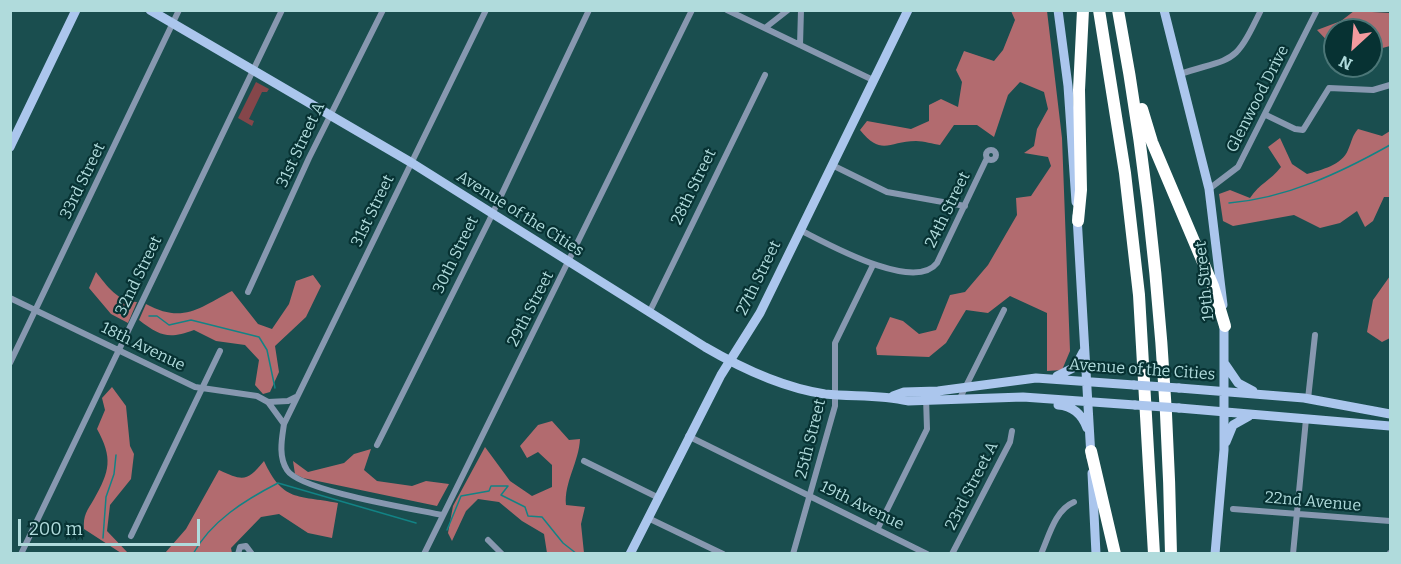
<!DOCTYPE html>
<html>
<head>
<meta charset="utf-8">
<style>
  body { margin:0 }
  #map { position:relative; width:1401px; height:564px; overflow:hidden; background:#1a4e4f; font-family:Bitter,serif }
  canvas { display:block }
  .frame { position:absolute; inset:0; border:12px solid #b0dbdc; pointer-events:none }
  .north { position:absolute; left:1323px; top:18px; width:60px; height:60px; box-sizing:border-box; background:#073233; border:2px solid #4b7677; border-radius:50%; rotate:206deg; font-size:16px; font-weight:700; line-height:24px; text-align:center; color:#b0dbdc }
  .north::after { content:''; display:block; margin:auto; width:21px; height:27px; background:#f49b9f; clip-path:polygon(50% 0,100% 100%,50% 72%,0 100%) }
  .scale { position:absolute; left:18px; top:519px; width:182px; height:27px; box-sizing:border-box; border:3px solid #b0dbdc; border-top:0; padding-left:8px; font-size:18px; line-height:21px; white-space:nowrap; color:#b0dbdc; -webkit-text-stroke:4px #073233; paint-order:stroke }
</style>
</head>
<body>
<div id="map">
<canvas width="1401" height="564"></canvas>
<div class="frame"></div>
<div class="north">N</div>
<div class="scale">200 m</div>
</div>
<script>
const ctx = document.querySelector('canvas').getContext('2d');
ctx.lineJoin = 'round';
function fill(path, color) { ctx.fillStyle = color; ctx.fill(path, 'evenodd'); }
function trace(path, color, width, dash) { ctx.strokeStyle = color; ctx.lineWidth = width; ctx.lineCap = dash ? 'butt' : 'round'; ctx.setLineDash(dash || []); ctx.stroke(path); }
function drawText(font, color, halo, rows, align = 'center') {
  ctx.font = font + ' Bitter,serif'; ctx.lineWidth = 4.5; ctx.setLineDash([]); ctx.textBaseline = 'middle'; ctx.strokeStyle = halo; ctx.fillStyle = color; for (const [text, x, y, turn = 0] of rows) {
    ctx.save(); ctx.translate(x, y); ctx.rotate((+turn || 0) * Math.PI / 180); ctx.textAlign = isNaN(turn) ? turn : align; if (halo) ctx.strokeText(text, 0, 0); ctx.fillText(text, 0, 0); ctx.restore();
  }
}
fill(new Path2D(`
  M256,82L269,89L267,92H262L249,119L254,121L252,126L238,118Z`), '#85464a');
fill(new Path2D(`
  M1011,11H1047L1062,138L1070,351L1062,370L1047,371V313L1010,296L988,313L966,310L946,343L929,357L877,355L876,348L890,317L903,321L919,334L936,330L950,295L965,292L988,265L1017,215L1016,198L1031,196L1051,166L1048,157L1024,153L1034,146L1037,129L1048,109L1044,92L1020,82L1008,95L994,137L977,125H954L940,145C933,144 924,141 916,141C889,141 882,157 860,130L867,121L911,129L929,121V105L941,99L958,107L962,82L956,70L964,51L994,61L1003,50L1015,20Z
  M1354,11L1390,13V46L1371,51V30H1335V49L1317,30L1341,21Z
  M1358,129L1382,136L1390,131V197H1384L1373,221L1365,227L1357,211L1340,223L1320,228L1294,215L1233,226L1223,221L1219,194L1230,190L1250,198C1260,183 1270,181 1281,167L1268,147L1280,138L1292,164L1307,174C1321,170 1342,165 1348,150C1352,141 1352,136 1358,129Z
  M96,272C107,286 118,302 137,302L128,323L111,314L89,288Z
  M313,275L321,286L306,317L275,346L279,372L270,392L263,394L255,385L259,360L245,345L216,341L194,330C169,339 161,337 139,320L146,304C183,324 199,308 232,291L258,324L272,329L289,304L296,281Z
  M1390,276V338L1382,342L1367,332L1373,300Z
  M112,387L126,406L130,446L134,454L131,479L110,505L107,531L128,553H121L84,529C83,515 87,511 94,499C110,471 113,458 97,429L105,410L102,398Z
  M552,421L569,440L580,439C579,462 564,482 566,505L585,507L581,524L584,553H547L544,534L522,521L499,502L478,499L466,511L452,541L448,533L453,506L485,447L510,481L532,496L552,487V465L538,452L527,458L520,446L538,425Z
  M371,449L364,470L377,481L412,486L426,481L449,484L437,506L303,478L295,474L293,461L308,472L344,463L354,454Z
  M264,461C283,502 297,495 338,503L332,538L308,533L279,514L261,517L231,548L232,553H165L186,529L219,470C243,481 247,482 264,461Z`), '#b26b6f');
trace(new Path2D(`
  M1229,203C1287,198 1340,173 1390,145
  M149,316H157L169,325L191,320L259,337L267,350L275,388
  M447,530L461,496L489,491L491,486H508L501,495L525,507L528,516L542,517L563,543L577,554
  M103,538L106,497L114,474L116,455
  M193,554C211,521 245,500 278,483L416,523`), '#128385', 1.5);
trace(new Path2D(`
  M727,10L873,80
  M765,28L788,10
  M800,45L801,10
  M1180,74C1236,56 1234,66 1261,10
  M1266,115L1295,129L1303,130L1329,88L1373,90L1390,85
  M986 155a5 5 0 1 1 10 0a5 5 0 1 1-10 0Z
  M832,165L887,192L965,206
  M1209,189L1238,167L1317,10
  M800,230C826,243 914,293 937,263L987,158
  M248,292L309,158L383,10
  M10,298L195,387L257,396L268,402L284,424C282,438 278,456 287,470C300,491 414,509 442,515
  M649,313L765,75
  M10,363L179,10
  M960,398L1004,310
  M1308,399L1315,335
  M268,402L288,401L296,397
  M284,424L486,10
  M688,436L927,554
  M377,445L489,221L589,10
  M584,461L657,497
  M1233,509L1390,521
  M648,518L723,554
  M878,528L927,429L926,397
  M131,536L220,351
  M488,540L502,554
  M21,554L282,10
  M238,554L240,547L246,546L252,554
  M424,554L692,10
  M793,554L835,406V343L873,265
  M952,554L1010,442L1012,431
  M1041,554C1049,536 1055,510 1074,502
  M1293,554L1306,419
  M1390,554V553`), '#8798b0', 6);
trace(new Path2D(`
  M150,10L412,163L705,347C741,368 784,388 825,394C853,397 880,394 908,401L1023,397L1135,405
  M1058,10L1068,86L1076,202
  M1164,10L1209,189L1223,305
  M10,147L76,10
  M1077,216L1091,457
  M1225,364L1238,383L1253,391
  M1057,376L1075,367L1083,352
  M1179,388L1304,398L1390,414
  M893,396L904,392L938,391L1036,378L1134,385
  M1058,405C1073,406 1082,414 1087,428
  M1179,408L1390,426
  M1226,442L1233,425L1249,416
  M1092,473L1096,554
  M630,554L721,375L760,313L908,10
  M1215,554L1224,450V321`), '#abc6ed', 9);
trace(new Path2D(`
  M1099,10L1125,173L1139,295L1154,554
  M1118,10C1152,190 1168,371 1171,554
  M1142,109L1152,142L1213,286L1225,326
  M1078,221L1081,190L1079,90L1083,10
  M1091,451L1115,554`), '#fff', 12);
trace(new Path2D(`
  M1134,385L1179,388
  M1135,405L1179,408`), '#abc6ed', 9);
drawText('16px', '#b0dbdc', '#073233', [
  ["Glenwood Drive",1258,99,-63],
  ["31st Street A",301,145,-65],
  ["33rd Street",83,181,-64],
  ["28th Street",694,187,-64],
  ["24th Street",948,210,-64],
  ["31st Street",373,211,-64],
  ["Avenue of the Cities",520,214,32],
  ["30th Street",456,255,-64],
  ["32nd Street",139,276,-64],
  ["27th Street",759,278,-64],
  ["19th Street",1205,281,-96],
  ["29th Street",531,309,-63],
  ["18th Avenue",143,347,26],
  ["Avenue of the Cities",1142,370,4],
  ["25th Street",811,439,-76],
  ["23rd Street A",972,486,-63],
  ["22nd Avenue",1313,502,5],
  ["19th Avenue",862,506,26]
]);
</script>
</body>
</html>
